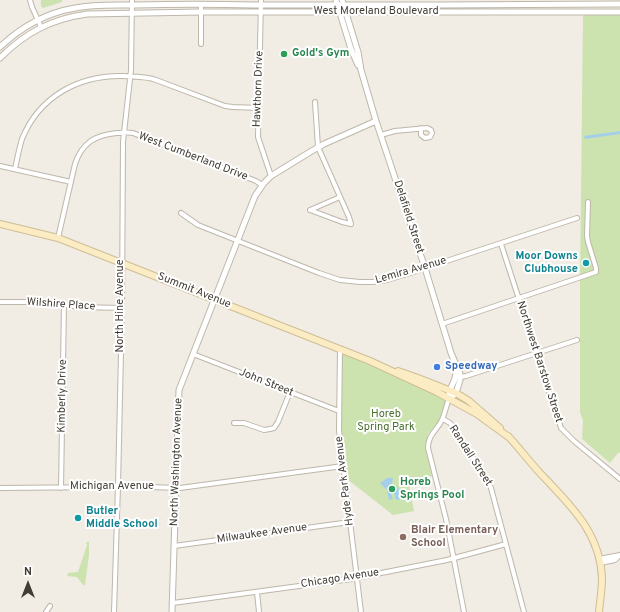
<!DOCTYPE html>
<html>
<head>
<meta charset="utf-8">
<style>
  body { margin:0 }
  #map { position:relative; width:620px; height:612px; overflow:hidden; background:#f1ece4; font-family:Overpass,sans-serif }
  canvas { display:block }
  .north { position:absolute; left:8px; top:564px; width:40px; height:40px; -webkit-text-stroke:3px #fff; paint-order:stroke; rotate:0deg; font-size:11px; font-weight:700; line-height:16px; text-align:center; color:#423c34 }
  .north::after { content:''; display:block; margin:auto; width:14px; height:18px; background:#423c34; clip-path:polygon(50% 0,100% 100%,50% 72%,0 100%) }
</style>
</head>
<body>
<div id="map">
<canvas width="620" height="612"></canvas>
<div class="north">N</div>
</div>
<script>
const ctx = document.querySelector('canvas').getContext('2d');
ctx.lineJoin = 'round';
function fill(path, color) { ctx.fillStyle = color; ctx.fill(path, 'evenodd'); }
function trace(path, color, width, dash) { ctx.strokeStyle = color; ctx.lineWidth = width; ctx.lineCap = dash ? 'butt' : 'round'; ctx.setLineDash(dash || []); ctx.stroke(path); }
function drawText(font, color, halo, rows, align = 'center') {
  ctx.font = font + ' Overpass,sans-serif'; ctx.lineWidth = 4; ctx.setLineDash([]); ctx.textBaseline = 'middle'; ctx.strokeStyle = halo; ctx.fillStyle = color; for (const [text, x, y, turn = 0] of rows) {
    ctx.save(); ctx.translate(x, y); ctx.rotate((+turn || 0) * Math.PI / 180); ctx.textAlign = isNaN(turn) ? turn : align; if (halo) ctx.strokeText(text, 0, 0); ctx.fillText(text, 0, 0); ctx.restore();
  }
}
fill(new Path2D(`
  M41,0H62V2L43,8L41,6Z
  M583,15H620V453H618L610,463L582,439L583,421L580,412V280Z
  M342,353L369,363L446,399L440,420L428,434L425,446L432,476L408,481L414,511L393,515L347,479L341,430Z
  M86,542H89V555L85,585H83L77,577L67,576L68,573L78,572L87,545Z`), '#cde3af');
fill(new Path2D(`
  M620,131V134L585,139L584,136Z
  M387,478H393L391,488H392L398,487L401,499L396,500L394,493L391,494L393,499L389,500L387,490L380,483Z`), '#a3cfea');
const minor = new Path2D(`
  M30,0L32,7L41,27
  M261,0L258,137L271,176
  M201,44V4
  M381,135L395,131L427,128L431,130L432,133L430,137L425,138L421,135V128
  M0,166L71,182
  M15,169C17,159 19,149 22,139C39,97 78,75 123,76C134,77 145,76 156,80L225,106L233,107L259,108
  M310,210L342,222L351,224L349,217L318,147L315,102
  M310,210L340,197
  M181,213L198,225L319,273L340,280L360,282H373L387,280L407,274L577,218
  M58,238L75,164C82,143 95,135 117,133C122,133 127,132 133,133L256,181L262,185
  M501,244L561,428L574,441L620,479
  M0,302H48L79,307L122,308
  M442,324L596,272V268L588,242L587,236L588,202
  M340,349L339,431L361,612
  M193,354L339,411
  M460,377L466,376L577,340
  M449,399C446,406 445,413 442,420C437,431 428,434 428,448L446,519L464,612
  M443,419L450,423L454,428L488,481L491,488L524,612
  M234,423H244L264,430L270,429L274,428L278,422L290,392
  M0,488L111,487L118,486L180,488L343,466
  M61,488L64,304
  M174,546L350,522
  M599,559L620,555
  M600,563L615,560L620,555
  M257,592L259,612
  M173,603L351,579L447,560L506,544
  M46,612L50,606
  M114,612L118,486L122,308L123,142L131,70L132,0`);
const tertiary = new Path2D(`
  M336,0L351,49L358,65
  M342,0L358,52L361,70L376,121L425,268L451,353L460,374V380L456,393L449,399
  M0,47C21,27 46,13 75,8C94,4 115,5 135,5C175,4 215,4 255,5C377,5 498,5 620,4
  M0,58C25,33 51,19 87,14L201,12H620
  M449,394C451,383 457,382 456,369
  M172,612L179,390L255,196L264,183L271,176L310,152L324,144L376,121`);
const secondary = new Path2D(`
  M0,224L58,238L370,361L437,392L477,414L510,438
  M398,371L418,378L456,393L469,401L500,428
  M508,436C519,448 529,461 540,473C570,505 600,532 602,578C602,590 600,601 599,612`);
trace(minor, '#beb7aa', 6);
trace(tertiary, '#beb7aa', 7);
trace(secondary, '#cebe96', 8);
trace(minor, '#fff', 4);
trace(tertiary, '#fff', 5);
trace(secondary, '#fbecc4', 6);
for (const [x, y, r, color] of [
  [284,54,4,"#2e9e5b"],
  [586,263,4,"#0f9aa8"],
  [437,367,4,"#3f7fe0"],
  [392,489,4,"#2e9e5b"],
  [78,518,4,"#0f9aa8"],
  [403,537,4,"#8d6e63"]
]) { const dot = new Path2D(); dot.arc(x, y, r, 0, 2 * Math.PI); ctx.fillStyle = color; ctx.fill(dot); trace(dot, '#fff', 1.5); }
drawText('11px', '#423c34', '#fff', [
  ["West Moreland Boulevard",376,12],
  ["Hawthorn Drive",259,89,-88],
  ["West Cumberland Drive",193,157,21],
  ["Delafield Street",408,217,72],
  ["Lemira Avenue",411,271,-16],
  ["Summit Avenue",194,291,22],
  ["Wilshire Place",61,305,4],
  ["North Hine Avenue",121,306,-90],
  ["Northwest Barstow Street",539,362,72],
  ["John Street",266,383,22],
  ["Kimberly Drive",63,396,-89],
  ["Randall Street",470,456,57],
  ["North Washington Avenue",177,462,-88],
  ["Hyde Park Avenue",345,481,-97],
  ["Michigan Avenue",112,487],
  ["Milwaukee Avenue",262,534,-8],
  ["Chicago Avenue",340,579,-9]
]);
drawText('bold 11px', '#27864d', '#fff', [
  ["Gold's Gym",292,54],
  ["Horeb",400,483],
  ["Springs Pool",400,496]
], 'left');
drawText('bold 11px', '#0d838f', '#fff', [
  ["Moor Downs",578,257],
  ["Clubhouse",578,270],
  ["Butler",86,512,"left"],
  ["Middle School",86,525,"left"]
], 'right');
drawText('bold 11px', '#366cbe', '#fff', [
  ["Speedway",445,367]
], 'left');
drawText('11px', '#486f2c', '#fff', [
  ["Horeb",386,415],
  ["Spring Park",386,428]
]);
drawText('bold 11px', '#785e54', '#fff', [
  ["Blair Elementary",411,531],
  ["School",411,544]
], 'left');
</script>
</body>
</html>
